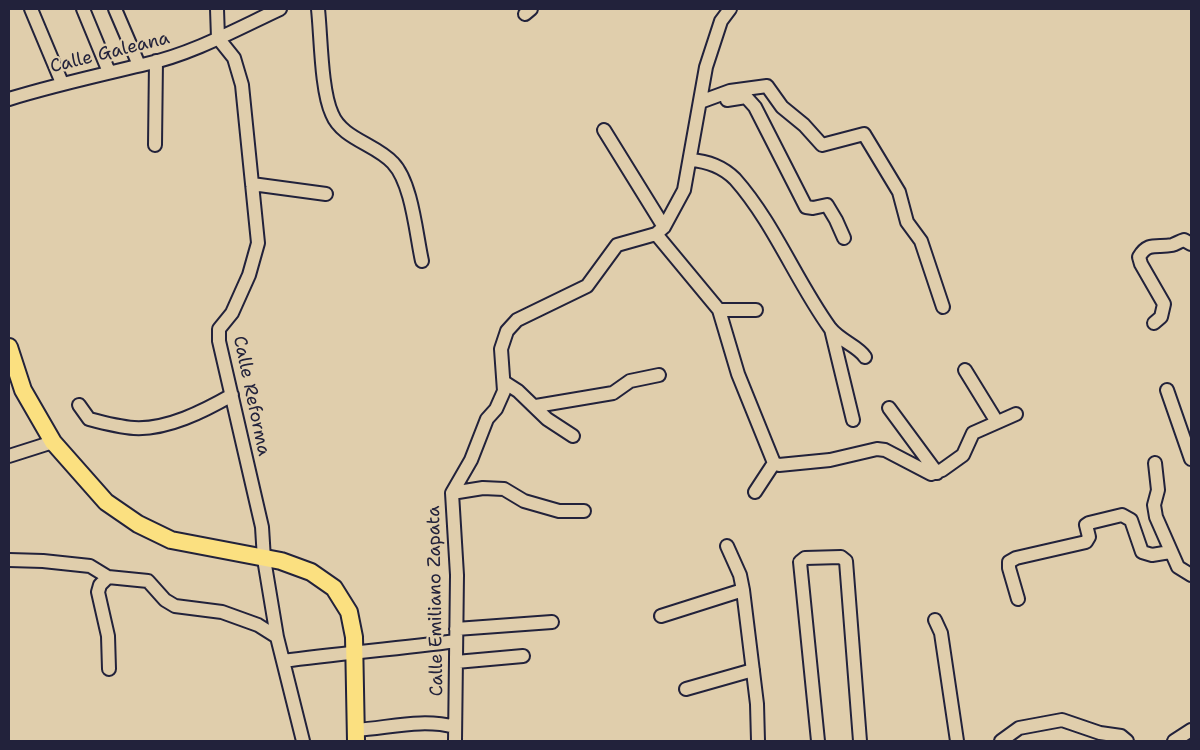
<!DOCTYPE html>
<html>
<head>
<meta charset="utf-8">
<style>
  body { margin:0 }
  #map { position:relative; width:1200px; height:750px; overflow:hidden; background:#e0ceac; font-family:"Shantell Sans",sans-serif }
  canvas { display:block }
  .frame { position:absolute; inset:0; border:10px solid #22223b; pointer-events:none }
</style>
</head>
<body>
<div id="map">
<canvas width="1200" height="750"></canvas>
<div class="frame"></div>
</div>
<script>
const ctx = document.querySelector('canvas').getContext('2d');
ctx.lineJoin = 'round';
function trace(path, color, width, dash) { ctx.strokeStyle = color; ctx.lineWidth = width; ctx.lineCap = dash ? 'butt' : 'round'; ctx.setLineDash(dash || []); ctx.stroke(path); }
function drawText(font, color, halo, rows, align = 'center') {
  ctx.font = font + ' "Shantell Sans",sans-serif'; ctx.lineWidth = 4.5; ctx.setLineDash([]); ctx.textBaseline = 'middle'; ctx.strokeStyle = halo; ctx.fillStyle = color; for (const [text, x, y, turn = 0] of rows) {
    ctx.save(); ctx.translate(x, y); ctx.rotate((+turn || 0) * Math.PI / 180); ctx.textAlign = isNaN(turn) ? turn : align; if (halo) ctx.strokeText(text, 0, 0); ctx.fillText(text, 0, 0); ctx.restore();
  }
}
const minor = new Path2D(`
  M31,9L62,83
  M83,9L109,72
  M115,9L139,65
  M217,9L218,38L234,58L242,85L258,243L249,275L232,313L219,329V341L262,527L264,559L277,637L303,741
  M318,9C321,36 321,91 332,114C342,139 376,144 393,163C412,183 416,234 422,261
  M525,14L531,9
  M9,99C54,85 100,75 146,64C192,54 237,29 280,9
  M727,100L746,97L755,107L806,207L813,208L827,205L836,220L844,238
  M700,102L730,91L767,86L782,107L804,125L822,145L864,134L899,192L907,222L921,241L943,307
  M604,130L664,227
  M155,145L156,61
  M690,160C707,161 723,167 735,179C774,223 796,281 830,328C840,341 858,346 865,357
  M252,184L326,194
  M656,234L719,310L738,374L774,463L779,465L830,460L877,449L885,450L931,474L942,470L963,455L973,433L1016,414
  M719,310H756
  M1154,323L1161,317L1164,304L1141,264L1139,257C1148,241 1158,248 1172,245C1176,244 1180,241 1184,240L1191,244
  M831,329L853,420
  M965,370L997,422
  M504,382L518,391L547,419L573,436
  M1167,390L1191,459
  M79,405L89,419C104,423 119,427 134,428C167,430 204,411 232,395
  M536,406L613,393L630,381L659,375
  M889,408L937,473
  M9,456L53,442
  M1155,463L1158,490L1154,505L1156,517L1178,567L1191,575
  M755,492L774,463
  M452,493L483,488L504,489L524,501L559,511H584
  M727,546L740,575L743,590L757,704L758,741
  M9,560L43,561L90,566L108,577L148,581L165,600L175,606L222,612L258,625L277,637
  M108,577L100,585L98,592L108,636L109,669
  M1018,599L1009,568V562L1016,558L1086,542L1089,537L1086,525L1089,523L1122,515L1131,520L1142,552L1152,555L1170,552
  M661,616L743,590
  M935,620L941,633L957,741
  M456,629L552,622
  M283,661C341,653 398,649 456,641
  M456,662L523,656
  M686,689L753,670
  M356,730C389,728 422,718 455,727
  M455,741L457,575L452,493L471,460L487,419L496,409L504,391L501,349L507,331L517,320L587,286L617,245L656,234L664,227L684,190L706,67L721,21L730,9
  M818,741L800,562L805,558L841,557L846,561L860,741
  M1001,741L1019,728L1062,720L1100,733L1121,736L1127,741
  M1174,741L1191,730`);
const major = new Path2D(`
  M9,347L23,390L53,442L106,502L138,524L171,540L281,561L311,572L334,588L349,612L354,637L356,741`);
trace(minor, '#22223b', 16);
trace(major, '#22223b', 20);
trace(minor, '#e0ceac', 12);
trace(major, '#fbe080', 16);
drawText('18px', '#22223b', '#e0ceac', [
  ["Calle Galeana",110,53,-14],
  ["Calle Reforma",251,396,78],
  ["Calle Emiliano Zapata",436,601,-91]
]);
</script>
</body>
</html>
